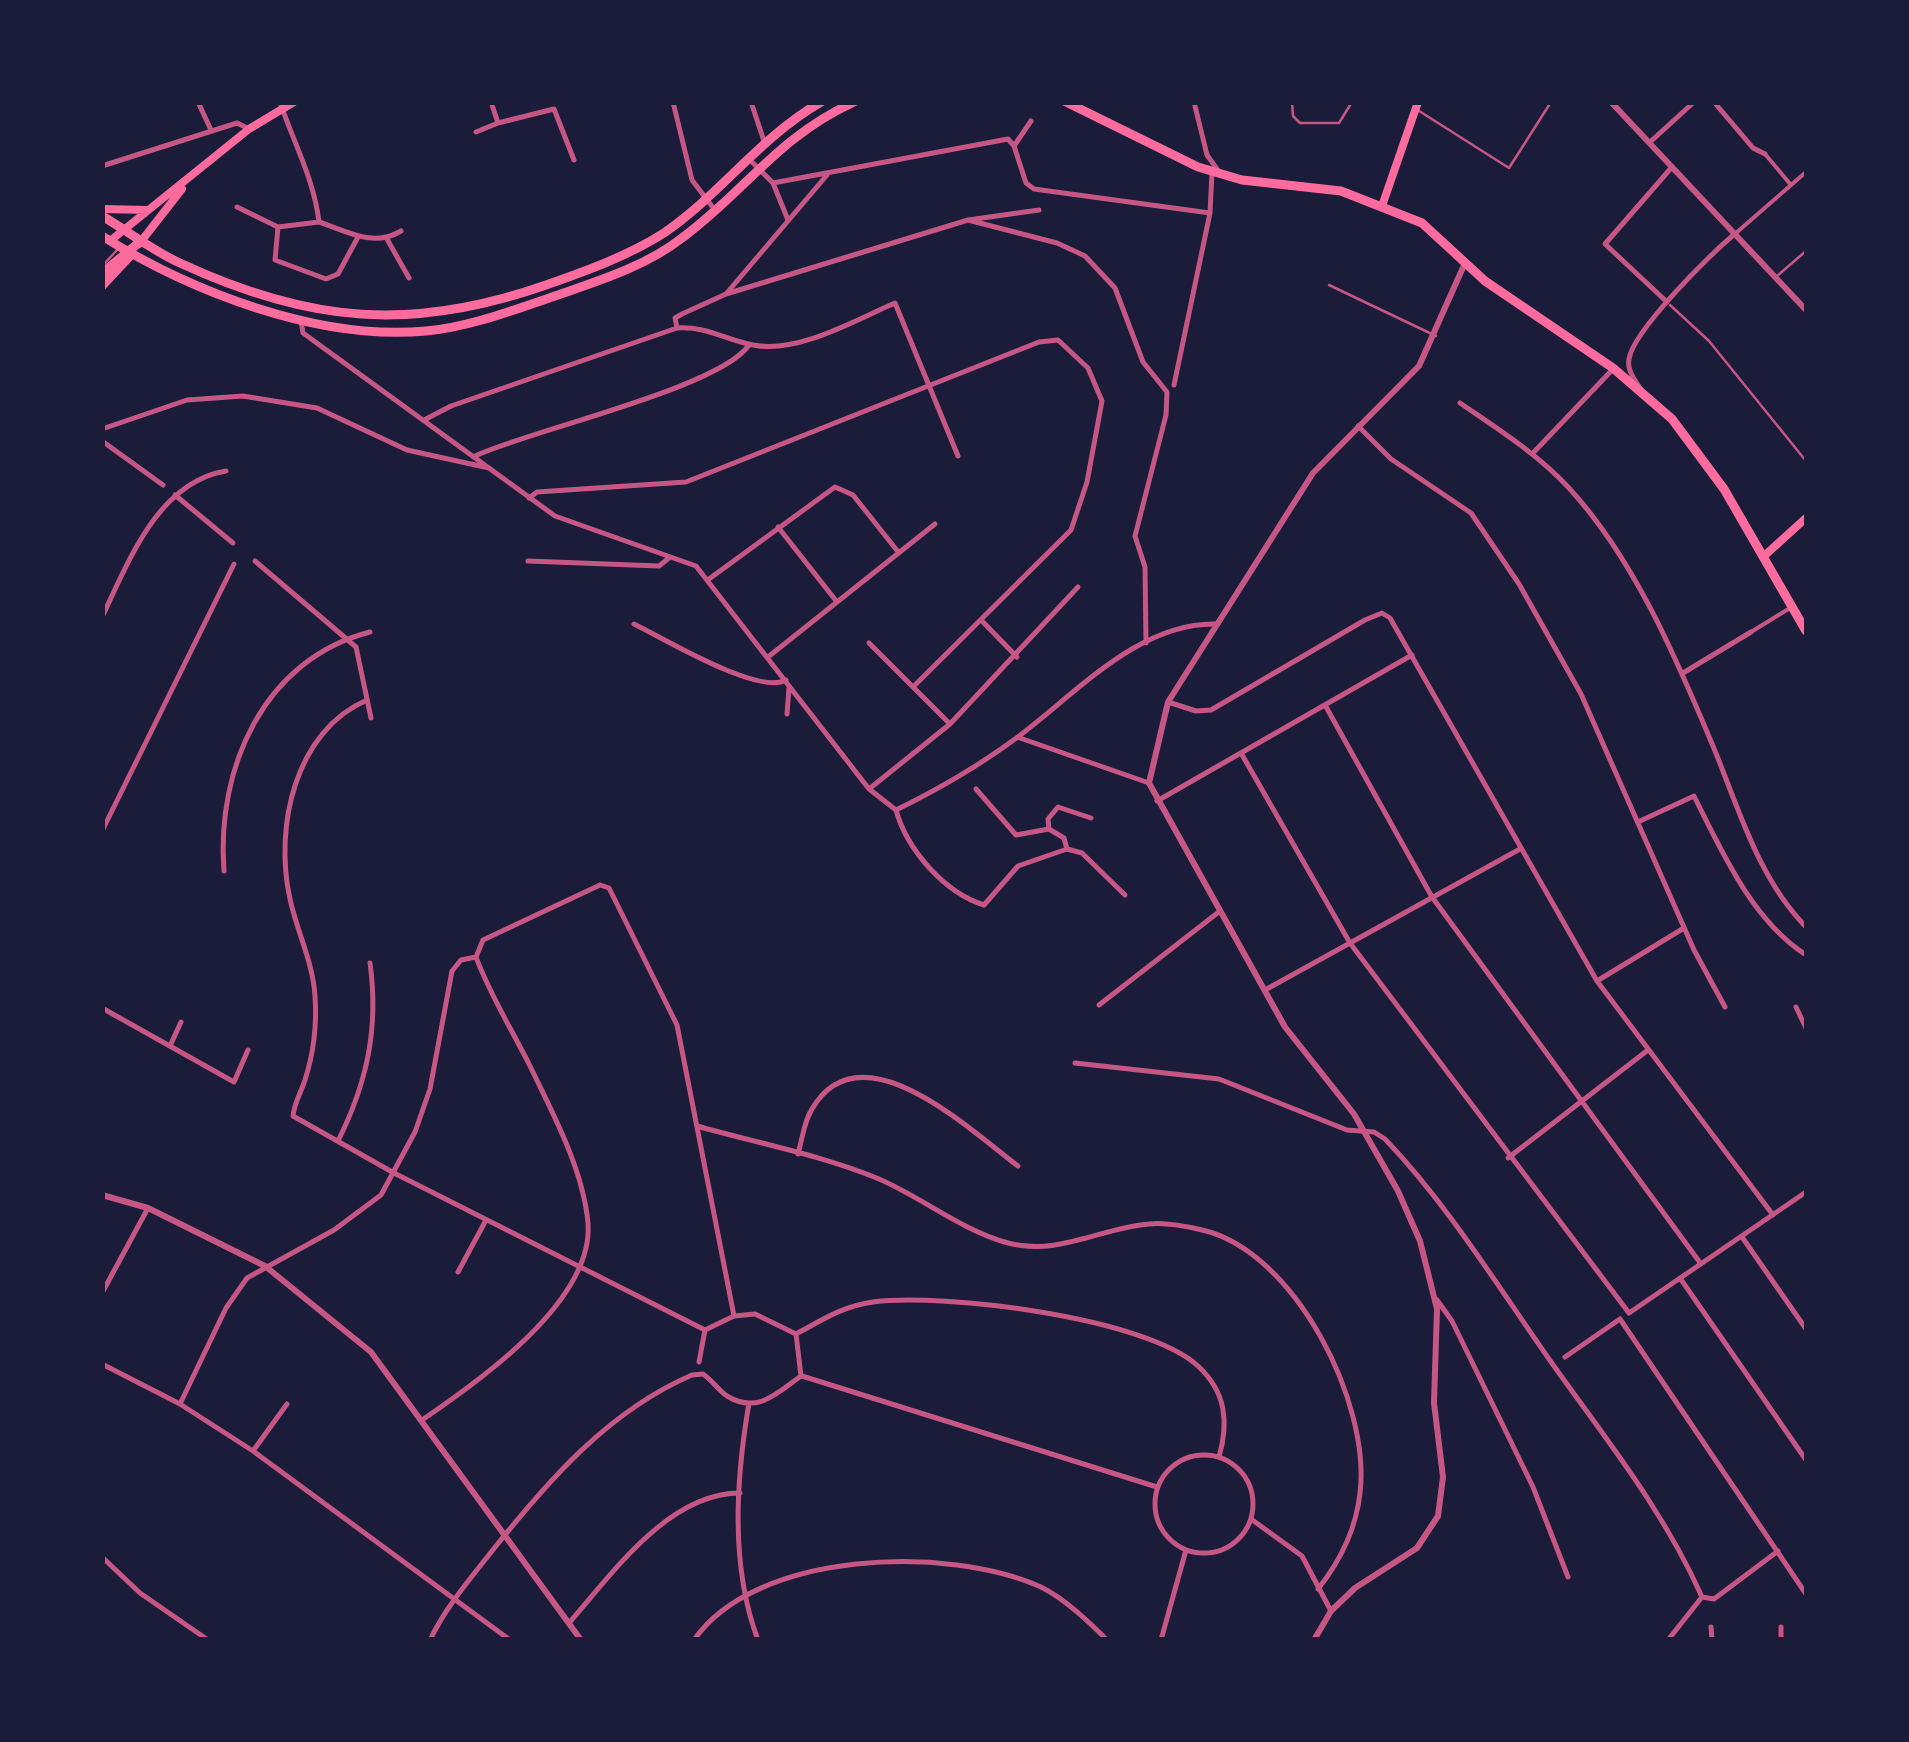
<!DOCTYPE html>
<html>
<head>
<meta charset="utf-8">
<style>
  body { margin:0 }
  #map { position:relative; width:1909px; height:1742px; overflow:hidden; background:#1b1b3a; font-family:"Open Sans",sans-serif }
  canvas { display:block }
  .frame { position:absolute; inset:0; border:105px solid #1b1b3a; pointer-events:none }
</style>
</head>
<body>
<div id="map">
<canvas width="1909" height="1742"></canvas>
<div class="frame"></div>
</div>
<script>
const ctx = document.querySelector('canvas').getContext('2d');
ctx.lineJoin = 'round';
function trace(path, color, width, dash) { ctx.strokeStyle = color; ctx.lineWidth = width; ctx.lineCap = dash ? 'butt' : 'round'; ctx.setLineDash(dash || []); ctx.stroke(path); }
trace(new Path2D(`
  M1292,102L1293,116L1300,123H1339L1352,102
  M1416,109L1509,168L1551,102
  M102,266L119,248
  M1777,276L1806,251
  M1329,285L1436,336
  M1670,305L1709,341L1806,461`), '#c65784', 2.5);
trace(new Path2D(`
  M1765,154L1791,185
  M1736,233L1806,172
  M1751,632L1790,608`), '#c65784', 4);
trace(new Path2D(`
  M198,102L211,130
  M280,102C294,144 314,179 319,222C347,231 373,248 401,231
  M491,102L498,123L554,109L574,160
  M673,102L692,180L714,209
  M751,102L764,141
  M1194,102L1207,155L1217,169
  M1714,102L1753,148L1765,154
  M1031,121L1014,146L1026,183L1034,189L1210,213
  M476,132L498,123
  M1649,143L1694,102
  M749,159L773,183L788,220
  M102,166L237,123L249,129
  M773,183L1008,139L1014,146
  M237,207L278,227L319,222
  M968,220L1057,243L1085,256L1115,288L1143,362L1167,392L1166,415L1135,536L1145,567L1146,643
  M278,227L275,260L326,279L338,274L358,237
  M387,239L409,278
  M726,294L968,220L1039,210
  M1667,302L1605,244L1672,167
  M301,321L303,333L555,516L696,566L869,789L896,810
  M677,328L675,318L682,314L726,294L827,175
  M1174,385L1210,213L1212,172
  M1640,388C1634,379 1627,370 1629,359C1633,331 1712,252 1736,233
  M1460,403C1498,429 1536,453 1568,487C1634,558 1676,658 1713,746C1739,809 1758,878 1806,927
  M426,419L451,406L677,328C707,326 725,340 753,345C798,354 855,320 895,303L958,456
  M1358,426L1391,459L1471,513L1519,584L1581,694L1694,950L1725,1007
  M102,429L187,400L243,396L317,408L407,450L489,468
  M102,441L163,485
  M1533,453L1613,369
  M475,456C531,430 720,388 749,345
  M175,495L233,543
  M529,498L537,492L686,482L1039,342L1058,340L1088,368L1102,401L1087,482L1071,530L913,687
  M778,527L837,602
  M255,561L356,647L371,718
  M528,561L659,566L669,558
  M709,579L835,487L853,495L899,553
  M102,617C129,561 158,482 226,471
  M981,620L1017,657
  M634,624C663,638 759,696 786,680
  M869,643L950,724
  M768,657L935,524
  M1683,673L1751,632
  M367,700C295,731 274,827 290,899C297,932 313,962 315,996C317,1025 314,1052 305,1080C301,1092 294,1104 293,1116L394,1173L705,1330
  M1168,702L1196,711L1211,710L1365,620L1382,613L1390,618L1597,981L1773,1215
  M1325,705L1432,897L1701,1264
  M787,714L789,688
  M1020,738L1149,783
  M1241,753L1350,943L1629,1313
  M869,789L950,724L1078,587
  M976,789L1016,835L1049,829L1064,838L1067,849
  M1157,801L1412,655
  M896,810C939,789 977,767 1015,739C1074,696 1138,621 1218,624
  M896,810C907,850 945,893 984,905L1018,866L1067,849
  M1640,821L1694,796C1722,852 1752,920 1806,955
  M1049,829L1048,819L1058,807L1091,818
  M102,831L234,564
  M1067,849L1082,853L1125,895
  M224,871C216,768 264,659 370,632
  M476,957L483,940L600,885L609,888L677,1025L734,1316
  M1597,981L1684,928
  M1265,990L1520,849
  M1099,1005L1220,911
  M1796,1007L1806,1028
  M102,1008L234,1082L248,1050
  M170,1046L181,1022
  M1075,1063L1219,1079L1347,1130L1374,1132L1385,1139C1448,1205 1497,1285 1549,1359C1604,1437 1663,1509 1702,1597L1714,1599L1778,1551
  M697,1126C757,1143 821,1155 879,1179C923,1198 961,1230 1008,1243C1059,1256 1100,1228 1149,1224C1166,1222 1185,1226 1202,1230C1295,1251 1371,1403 1360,1493C1356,1530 1341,1560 1318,1589
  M338,1141C367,1083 379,1028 370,963
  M798,1154C802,1140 804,1121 812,1109C861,1025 971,1131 1018,1166
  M1508,1158L1648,1050
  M1742,1237L1806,1329
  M458,1272L486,1220
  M1680,1278L1806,1460
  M102,1293L148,1208
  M1437,1300L1452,1321L1533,1487L1568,1577
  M1629,1313L1806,1192
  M1620,1319L1806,1594
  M796,1334C822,1320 843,1306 873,1302C943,1293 1145,1317 1198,1366C1226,1392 1229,1422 1219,1457
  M796,1334L801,1376
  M1565,1357L1620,1319
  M699,1362L705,1330L734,1316L755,1314L796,1334
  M102,1364L180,1404L253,1451L510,1640
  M802,1376L1157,1487
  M749,1403C736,1479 730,1566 758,1640
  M180,1404L226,1308L247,1278L334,1230L381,1195L415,1132L430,1089L452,971L461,960L476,957
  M422,1420C478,1382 594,1301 588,1223C583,1169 553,1114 530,1066C512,1030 490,995 476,957
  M253,1451L287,1404
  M1155 1504a49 49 0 1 1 98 0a49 49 0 1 1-98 0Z
  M1251,1519L1302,1556L1331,1611
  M102,1557L140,1593L208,1640
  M569,1623C612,1574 668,1493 740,1493
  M1711,1627L1712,1640
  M1781,1627V1640
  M430,1640C445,1608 470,1579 492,1551C547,1482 608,1411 692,1375L703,1374C712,1380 718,1390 727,1396C758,1415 778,1392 801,1376
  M694,1640C756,1550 949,1545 1041,1587C1065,1599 1088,1621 1107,1640
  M1161,1640L1186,1550
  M1668,1640L1702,1597`), '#c65784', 5);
trace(new Path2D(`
  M1611,102L1806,310
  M102,1195L148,1208L265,1266L371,1352L581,1640
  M1314,1640L1331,1611L1355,1588L1417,1548L1438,1516L1443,1477L1434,1403L1437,1309L1420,1241L1398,1191L1354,1114L1285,1027L1149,783L1168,702L1313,473L1419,366L1465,263`), '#c65784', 6);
trace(new Path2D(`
  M1382,206L1418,102
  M102,209L148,210
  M110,241L249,129L294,102
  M139,244L182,189
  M1763,557L1806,518`), '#ff6b9d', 8);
trace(new Path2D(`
  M1066,102L1198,167L1242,180L1341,191L1422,223L1485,281L1613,368L1672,419L1724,489L1806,631
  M102,216C128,231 153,251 180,263C309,323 412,332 546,285C586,271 628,256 664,233C721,194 760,137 821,102
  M102,236C192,292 318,341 426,331C470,327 516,309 558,295C601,280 646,266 682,238C746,191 776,138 854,102
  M102,273L141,241
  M102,286L131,255`), '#ff6b9d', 9);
</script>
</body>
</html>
